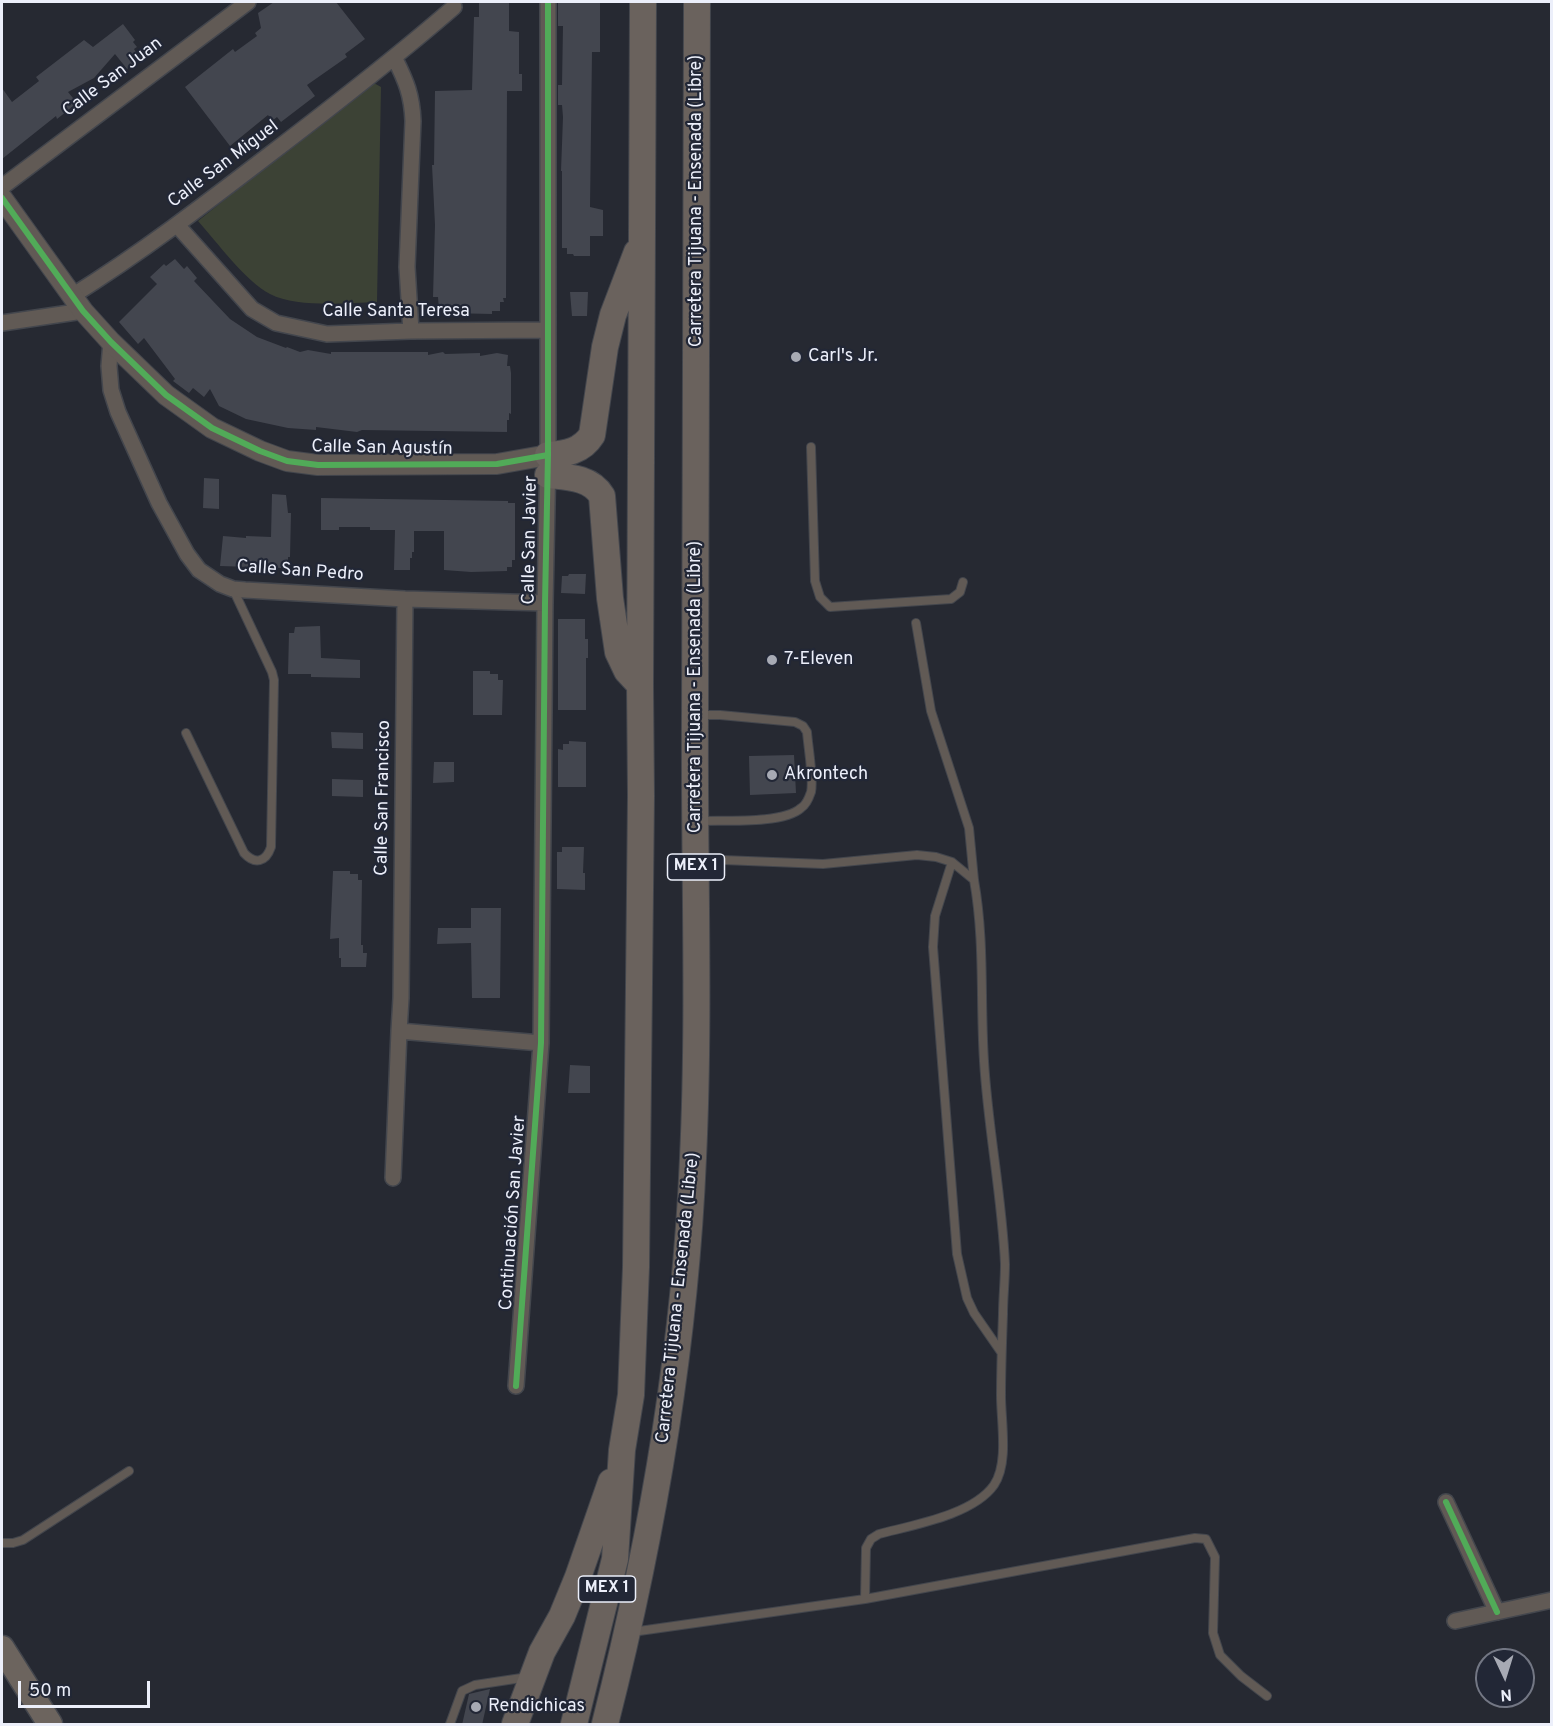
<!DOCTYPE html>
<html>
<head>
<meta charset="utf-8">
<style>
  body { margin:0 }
  #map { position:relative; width:1553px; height:1726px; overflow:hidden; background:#262932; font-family:Overpass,sans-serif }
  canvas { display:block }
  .frame { position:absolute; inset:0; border:3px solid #eceffa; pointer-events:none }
  .north { position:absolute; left:1475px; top:1648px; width:60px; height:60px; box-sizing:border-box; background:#222736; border:2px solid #737784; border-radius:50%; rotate:176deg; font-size:16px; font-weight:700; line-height:24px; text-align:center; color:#eceffa }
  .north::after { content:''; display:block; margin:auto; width:21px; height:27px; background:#a7aab4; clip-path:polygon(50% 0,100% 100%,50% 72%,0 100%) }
  .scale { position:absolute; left:18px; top:1681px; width:132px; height:27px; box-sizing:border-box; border:3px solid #eceffa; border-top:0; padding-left:8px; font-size:18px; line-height:21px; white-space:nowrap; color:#eceffa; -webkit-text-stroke:4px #222736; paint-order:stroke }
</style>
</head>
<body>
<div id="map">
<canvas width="1553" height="1726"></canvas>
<div class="frame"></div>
<div class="north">N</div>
<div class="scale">50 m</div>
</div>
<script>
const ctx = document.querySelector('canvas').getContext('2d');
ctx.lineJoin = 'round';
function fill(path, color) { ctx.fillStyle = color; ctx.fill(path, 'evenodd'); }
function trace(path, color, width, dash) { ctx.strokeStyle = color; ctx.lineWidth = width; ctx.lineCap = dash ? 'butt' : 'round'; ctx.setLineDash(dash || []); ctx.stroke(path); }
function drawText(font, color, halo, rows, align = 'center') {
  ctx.font = font + ' Overpass,sans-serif'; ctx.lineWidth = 4.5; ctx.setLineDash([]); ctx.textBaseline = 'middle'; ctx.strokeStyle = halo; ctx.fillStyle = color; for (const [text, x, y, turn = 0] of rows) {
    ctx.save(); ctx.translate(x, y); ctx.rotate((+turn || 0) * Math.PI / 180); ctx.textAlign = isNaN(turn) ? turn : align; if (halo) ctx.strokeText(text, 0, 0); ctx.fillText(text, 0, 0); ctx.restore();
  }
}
fill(new Path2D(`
  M372,82L381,87L377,302C346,303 297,308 270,294C245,281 217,242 198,221Z`), '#3c4235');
fill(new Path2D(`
  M274,2H336L365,39L345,54L347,57L307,85L315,96L281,122L277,117L272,121L268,115L230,146L185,87L233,49L235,52L257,36L255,33L261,28L258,13Z
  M479,2H509V31L519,32V74H522V91H507L506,298H503L504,302H500V311H492V314L448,313V310H439L438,297H433L435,225L432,165H434L435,91L472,90L474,17H479Z
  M558,2H600V52H592L590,207L603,210V236H590V256H574L573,254H567V248H562V171H561L563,117L562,105H558V85H562L563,26H558Z
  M123,24L135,40L133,42L137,47L134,49L140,59L127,69L115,54L94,78L68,92L77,103L57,119L56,116L2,159V88L12,102L39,81L36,77L84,40L93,47Z
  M175,259L184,269L187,266L197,278L194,281L230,319L257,337L286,348L287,347L300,352L308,350L331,354V352H428V355L443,352L445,354L480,353V356L497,353L508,355L507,366H510L511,373V414L509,413V420H507V432L362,430L357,432L316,427V430L288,428L246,419L219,406L210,389L204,397L193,388L189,393L173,381L175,379L144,338L138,344L119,322L157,284L150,277L164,264L166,266Z
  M570,292H588L587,316H572Z
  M204,478L219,479V509L203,508Z
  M272,494L286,495L288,513H291L290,557H288V564H282V568L220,566L223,536L246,538V536L271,537Z
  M321,498L508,501V503H515V560H512V567H507V571L471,572L444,570V531H414V552H412V558H410V570H394L395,530H370V527H339V530H321Z
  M569,574H586L585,594L561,593L562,576H568Z
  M558,619H585V639H588V658H586V710H558Z
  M320,626L321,658L360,660V678L311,677V674H288L289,633H294L295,627Z
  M473,671H490V674H498V680H503L502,715H473Z
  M331,732L363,733V749L332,748Z
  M569,741L586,742V787H558V749L563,750V744H569Z
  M794,755L796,793L750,795L749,756Z
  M434,762H454V782L433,783Z
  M332,779L363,780V797L332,796Z
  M562,847H584L583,873H585V890L557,889V852H562Z
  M333,871H350V874H358V880H362L361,945H363V953H367L366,967H341V958H339V938L330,939Z
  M471,908H501L500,998H472L471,943L437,944L438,928H471Z
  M570,1065L590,1066V1093H568Z
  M490,1689L482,1725H462L469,1694Z`), '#43464f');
const service = new Path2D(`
  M811,447L815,581L820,597L830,607L951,599L960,592L963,582
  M916,623L931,711L969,828L974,880
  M698,715H720L795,722L803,726L807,732C808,746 814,780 811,792C809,798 806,805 801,808C784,824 724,820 700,821
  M186,733L244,853C255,865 266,862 271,847L274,680L272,672L233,589
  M952,862L935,916L933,947L957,1254L967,1298L974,1313L1001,1352
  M2,1543H13L23,1540L129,1471
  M865,1599L1195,1538L1206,1539L1215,1557L1213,1633L1220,1655L1241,1676L1267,1696
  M632,1632L865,1599L866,1548L871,1539L879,1534C913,1525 973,1515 994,1485C1009,1463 1001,1422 1001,1396C1001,1369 1002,1341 1003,1314C1003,1298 1005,1281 1005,1264C1002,1196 988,1129 984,1061C980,999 985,942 974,880L952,862L936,857L917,855L823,864L698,859
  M450,1724L462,1691L475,1685L528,1677`);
const minor = new Path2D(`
  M395,59C406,81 412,95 413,121L407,267L411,331
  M2,187L248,2
  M177,225L252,309L276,323L327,334L411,331L548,330
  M72,296C141,253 205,204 269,155C332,107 394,59 454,7
  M2,323L83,311
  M111,342L109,366L111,390L118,412L159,503L187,554L199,570L220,584L233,589L245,590L405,599L545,603
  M405,599L401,998L399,1031L541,1043
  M393,1178L399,1031
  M516,1386L541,1043L545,603L548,455V2
  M1446,1502L1497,1612
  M1455,1621L1552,1600`);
const tertiary = new Path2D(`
  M2,198L83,311L111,342L166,395L212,428L260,451L287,461L318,465L497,464L548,455`);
const primary = new Path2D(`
  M2,1648L50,1724`);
const trunk = new Path2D(`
  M548,455C566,454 582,451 592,435L605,347L613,315L637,252
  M548,475C567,477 591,477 602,496L610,598L618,652L627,671L640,685
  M515,1724L542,1652L562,1616L578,1577L611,1482
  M574,1724L615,1559L622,1450L631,1395L636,1267L641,796L640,685L643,2
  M605,1724C652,1539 685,1350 693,1158C700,1011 694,863 695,715C695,477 697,239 697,2`);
trace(service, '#43464d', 10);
trace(minor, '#43464d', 18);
trace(tertiary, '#43464d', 22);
trace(primary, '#43464d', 27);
trace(trunk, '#43464d', 28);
trace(service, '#615a55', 8);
trace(minor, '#615a55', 15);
trace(tertiary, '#615a55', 20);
trace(primary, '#6c645e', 24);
trace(trunk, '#6a625d', 26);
trace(new Path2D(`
  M2,198L83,311L111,342L166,395L212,428L260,451L287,461L318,465L497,464L548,455
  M516,1386L541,1043L545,603L548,455V2
  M1446,1502L1497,1612`), '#51ab58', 6);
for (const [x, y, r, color] of [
  [796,357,6,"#a7aab4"],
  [772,660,6,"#a7aab4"],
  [772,775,6,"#a7aab4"],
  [476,1707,6,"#a7aab4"]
]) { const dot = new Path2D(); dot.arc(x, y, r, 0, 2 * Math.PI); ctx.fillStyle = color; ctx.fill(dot); trace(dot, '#222736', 2); }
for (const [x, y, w] of [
  [696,867,57],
  [607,1589,57]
]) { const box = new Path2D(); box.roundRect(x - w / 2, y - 13, w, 26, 4.5); ctx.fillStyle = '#222736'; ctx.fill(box); trace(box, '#eceffa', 1.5); }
drawText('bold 16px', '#eceffa', null, [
  ["MEX 1",696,867],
  ["MEX 1",607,1589]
]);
drawText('18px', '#eceffa', '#222736', [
  ["Calle San Juan",113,78,-37],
  ["Calle San Miguel",224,165,-37],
  ["Carretera Tijuana - Ensenada (Libre)",697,201,-90],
  ["Calle Santa Teresa",396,312],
  ["Calle San Agustín",382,449,1],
  ["Calle San Javier",531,540,-89],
  ["Calle San Pedro",300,572,4],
  ["Carretera Tijuana - Ensenada (Libre)",696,687,-90],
  ["Calle San Francisco",384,798,-89],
  ["Continuación San Javier",514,1213,-86],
  ["Carretera Tijuana - Ensenada (Libre)",679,1298,-84]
]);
drawText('18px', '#eceffa', '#222736', [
  ["Carl's Jr.",808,357],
  ["7-Eleven",784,660],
  ["Akrontech",784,775],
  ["Rendichicas",488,1707]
], 'left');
</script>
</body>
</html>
